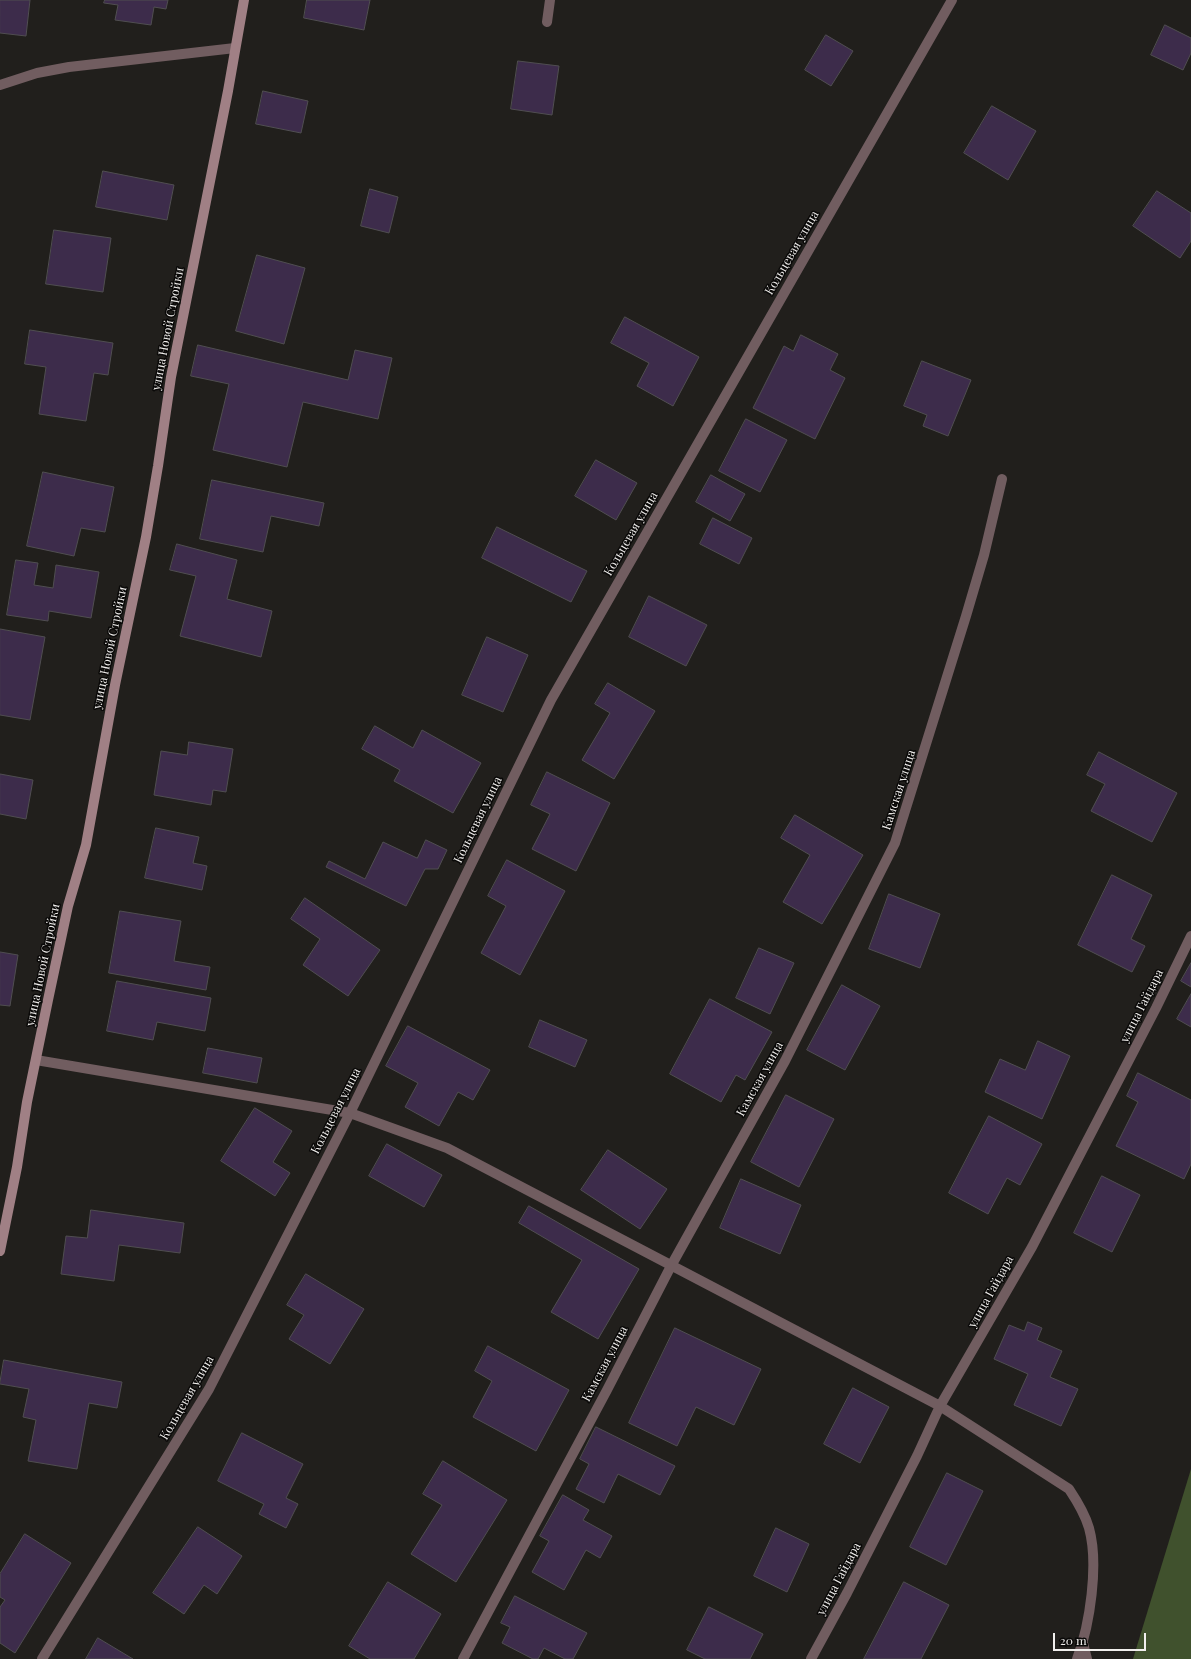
<!DOCTYPE html>
<html>
<head>
<meta charset="utf-8">
<style>
  body { margin:0 }
  #map { position:relative; width:1191px; height:1659px; overflow:hidden; background:#211f1c; font-family:"Playfair Display",serif }
  canvas { display:block }
  .scale { position:absolute; left:1053px; top:1633px; width:93px; height:18px; box-sizing:border-box; border:2px solid #f1efed; border-top:0; padding-left:5px; font-size:12px; line-height:14px; white-space:nowrap; color:#f1efed; -webkit-text-stroke:3px #0a0908; paint-order:stroke }
</style>
</head>
<body>
<div id="map">
<canvas width="1191" height="1659"></canvas>
<div class="scale">20 m</div>
</div>
<script>
const ctx = document.querySelector('canvas').getContext('2d');
ctx.lineJoin = 'round';
function fill(path, color) { ctx.fillStyle = color; ctx.fill(path, 'evenodd'); }
function trace(path, color, width, dash) { ctx.strokeStyle = color; ctx.lineWidth = width; ctx.lineCap = dash ? 'butt' : 'round'; ctx.setLineDash(dash || []); ctx.stroke(path); }
function drawText(font, color, halo, rows, align = 'center') {
  ctx.font = font + ' "Playfair Display",serif'; ctx.lineWidth = 3; ctx.setLineDash([]); ctx.textBaseline = 'middle'; ctx.strokeStyle = halo; ctx.fillStyle = color; for (const [text, x, y, turn = 0] of rows) {
    ctx.save(); ctx.translate(x, y); ctx.rotate((+turn || 0) * Math.PI / 180); ctx.textAlign = isNaN(turn) ? turn : align; if (halo) ctx.strokeText(text, 0, 0); ctx.fillText(text, 0, 0); ctx.restore();
  }
}
fill(new Path2D(`
  M1191,1469V1659H1133Z`), '#40512d');
const building = new Path2D(`
  M0,0H30L26,36L0,33Z
  M105,0H168L166,9L154,7L151,25L115,20L118,5L104,3Z
  M307,0H370L364,30L304,18Z
  M1165,25L1191,38V53L1183,70L1151,55Z
  M826,35L853,51L831,86L805,70Z
  M518,61L559,66L552,115L511,109Z
  M263,91L308,101L301,133L256,124Z
  M992,106L1036,131L1008,180L964,153Z
  M103,171L174,185L167,220L96,207Z
  M370,189L398,197L389,233L361,226Z
  M1157,191L1191,213V241L1180,258L1133,226Z
  M54,230L111,238L103,292L46,284Z
  M257,255L305,268L284,344L236,331Z
  M625,317L699,357L673,406L637,386L649,363L611,343Z
  M30,330L113,343L108,375L94,373L86,421L39,414L46,367L25,364Z
  M801,335L838,354L830,370L845,378L815,439L753,408L784,346L793,351Z
  M198,345L348,380L355,350L392,358L378,419L303,402L287,467L213,450L229,384L191,376Z
  M922,361L971,380L948,436L923,426L927,415L904,406Z
  M746,419L787,440L760,492L719,471Z
  M596,460L637,483L616,520L575,496Z
  M43,472L114,487L105,532L81,528L74,556L27,546Z
  M711,475L745,494L730,521L696,502Z
  M212,480L324,503L319,526L271,516L263,552L200,539Z
  M713,518L752,538L739,564L700,544Z
  M497,527L587,571L571,602L482,558Z
  M177,544L237,560L227,599L272,611L261,657L180,636L196,576L170,570Z
  M16,560L38,563L34,585L53,588L56,565L99,572L91,618L49,611L48,621L7,615Z
  M649,596L707,625L686,666L629,637Z
  M0,629L45,637L30,720L0,715Z
  M487,637L528,655L503,712L462,695Z
  M608,683L655,711L614,779L582,760L610,713L595,704Z
  M375,726L413,748L422,730L481,763L453,813L394,781L400,770L362,749Z
  M189,742L233,749L226,792L213,790L211,805L154,795L161,751L187,755Z
  M1099,752L1177,793L1152,842L1091,811L1105,784L1087,775Z
  M547,772L610,803L576,871L532,849L550,814L531,805Z
  M0,774L33,780L26,819L0,814Z
  M795,815L863,855L822,924L783,902L810,855L781,838Z
  M156,828L199,837L193,863L207,866L202,890L145,878Z
  M426,840L447,850L438,869H425L406,906L326,867L329,861L365,879L383,842L417,858Z
  M507,860L565,891L520,975L481,953L506,906L488,896Z
  M1112,875L1152,895L1131,939L1145,946L1132,972L1078,945Z
  M889,894L940,914L920,968L869,949Z
  M305,898L380,950L348,996L303,965L320,939L291,919Z
  M120,911L181,921L174,961L210,967L206,990L109,973Z
  M759,948L794,963L770,1014L736,998Z
  M0,952L18,955L10,1006L0,1005Z
  M1191,963V987L1181,981Z
  M117,981L211,998L205,1031L157,1022L153,1040L107,1031Z
  M842,985L880,1006L845,1070L807,1050Z
  M1191,994V1027L1177,1019Z
  M710,999L772,1032L745,1080L736,1075L721,1102L670,1074Z
  M540,1020L587,1040L575,1067L529,1047Z
  M408,1026L490,1070L473,1100L458,1092L439,1126L405,1107L418,1083L386,1066Z
  M1038,1041L1070,1056L1042,1119L985,1092L1000,1059L1025,1070Z
  M208,1048L262,1058L257,1083L203,1073Z
  M1138,1073L1191,1100V1164L1184,1179L1116,1146L1138,1102L1127,1096Z
  M786,1095L834,1119L799,1187L751,1162Z
  M255,1108L292,1131L273,1162L290,1173L275,1196L221,1161Z
  M989,1116L1042,1144L1020,1185L1007,1178L988,1214L949,1193Z
  M387,1144L442,1175L424,1207L369,1176Z
  M608,1150L667,1189L640,1229L581,1190Z
  M1102,1176L1140,1195L1112,1252L1074,1233Z
  M741,1179L801,1205L780,1254L720,1228Z
  M529,1206L639,1269L598,1339L551,1312L582,1260L519,1223Z
  M91,1210L184,1223L180,1253L119,1245L114,1281L61,1274L66,1236L87,1238Z
  M306,1274L364,1309L330,1364L289,1339L304,1315L287,1305Z
  M1028,1322L1042,1328L1037,1340L1062,1351L1050,1377L1078,1389L1061,1426L1014,1405L1028,1374L994,1359L1009,1325L1024,1331Z
  M675,1328L761,1369L734,1425L696,1407L677,1446L629,1423Z
  M488,1346L569,1390L536,1451L473,1417L492,1381L475,1371Z
  M4,1360L122,1382L117,1408L89,1403L77,1469L28,1461L36,1420L23,1417L29,1389L0,1384Z
  M853,1388L889,1407L860,1463L824,1444Z
  M596,1427L675,1466L660,1495L618,1474L604,1503L576,1489L589,1464L580,1459Z
  M242,1433L303,1464L286,1498L298,1504L286,1528L259,1514L264,1504L218,1481Z
  M443,1461L507,1500L456,1582L411,1554L442,1505L423,1494Z
  M947,1473L983,1491L946,1565L910,1547Z
  M563,1495L589,1510L583,1520L612,1536L600,1558L586,1550L564,1590L532,1572L549,1541L540,1536Z
  M198,1527L242,1556L217,1594L204,1585L184,1614L153,1593Z
  M776,1528L809,1544L787,1592L754,1576Z
  M25,1534L71,1563L15,1653L0,1643V1607L5,1600L0,1597V1574Z
  M388,1582L441,1614L414,1659H370L349,1646Z
  M904,1582L949,1605L921,1659H864Z
  M515,1596L587,1633L573,1659H565L544,1648L538,1659H533L502,1643L510,1627L501,1623Z
  M709,1607L763,1634L750,1659H705L687,1650Z
  M98,1638L133,1659H86Z`);
fill(building, '#3d2c4b');
trace(building, '#504e51', 1);
trace(new Path2D(`
  M547,22L550,0
  M0,85L37,73L69,67L235,48
  M36,1060L350,1113L447,1148L940,1406L1069,1489C1077,1501 1085,1514 1089,1528C1099,1564 1090,1625 1077,1659
  M1083,1643L1087,1659
  M42,1659L209,1389L350,1113L551,700L952,0
  M463,1659L607,1390L671,1266L785,1061L895,843L966,616L984,555L1002,479
  M811,1659L847,1593L917,1456L940,1406L1032,1247L1156,1008L1191,936`), '#715d60', 10);
trace(new Path2D(`
  M0,1251L17,1167L27,1102L48,1000L68,906L86,845L115,685L146,537L158,466L171,377L228,91L244,0`), '#a08085', 10);
drawText('12px', '#f1efed', '#0a0908', [
  ["Кольцевая улица",792,253,-60],
  ["улица Новой Стройки",168,329,-79],
  ["Кольцевая улица",631,534,-60],
  ["улица Новой Стройки",110,648,-78],
  ["Камская улица",899,790,-72],
  ["Кольцевая улица",478,820,-64],
  ["улица Новой Стройки",43,965,-78],
  ["улица Гайдара",1142,1006,-63],
  ["Камская улица",760,1079,-61],
  ["Кольцевая улица",336,1111,-63],
  ["улица Гайдара",991,1292,-61],
  ["Камская улица",605,1364,-62],
  ["Кольцевая улица",187,1398,-60],
  ["улица Гайдара",839,1579,-62]
]);
</script>
</body>
</html>
